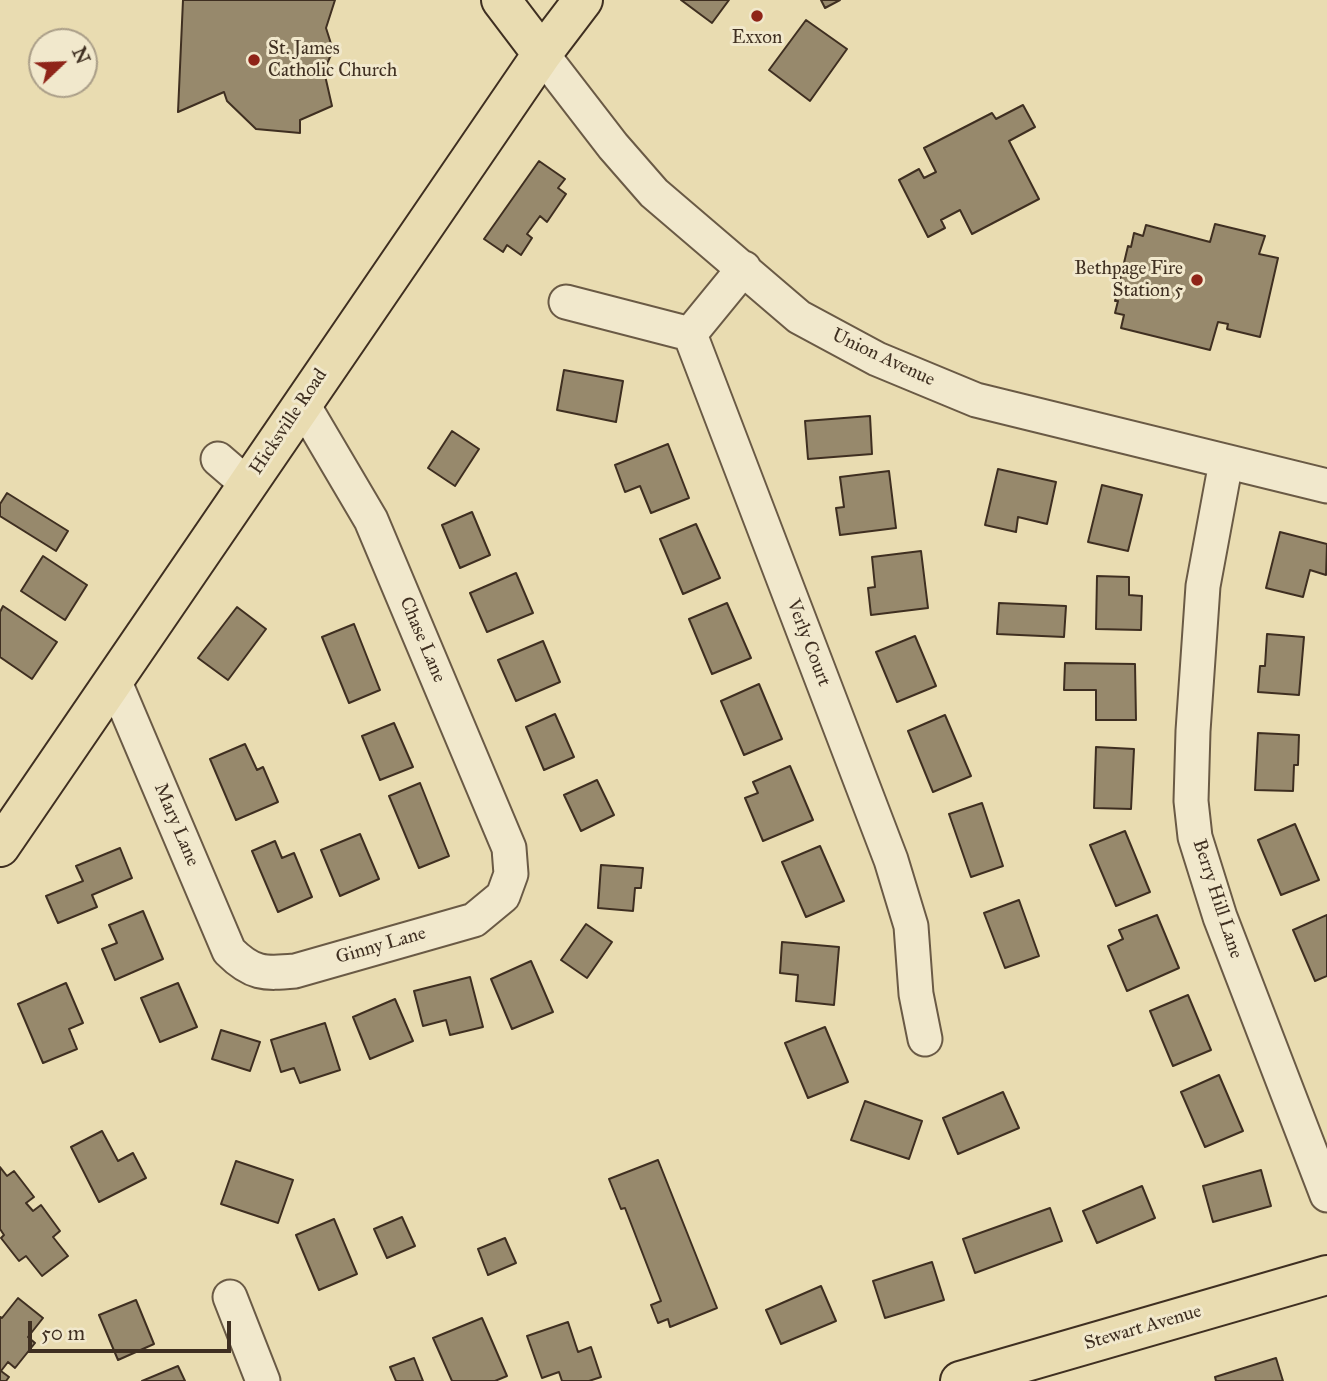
<!DOCTYPE html>
<html>
<head>
<meta charset="utf-8">
<style>
  body { margin:0 }
  #map { position:relative; width:1327px; height:1381px; overflow:hidden; background:#e9dcb1; font-family:"IM FELL Great Primer",serif }
  canvas { display:block }
  .north { position:absolute; left:28px; top:28px; width:70px; height:70px; box-sizing:border-box; background:#f1e8cc; border:2px solid #aa9e88; border-radius:50%; rotate:67deg; font-size:19px; font-weight:700; line-height:28px; text-align:center; color:#3f2f21 }
  .north::after { content:''; display:block; margin:auto; width:24px; height:32px; background:#8f2418; clip-path:polygon(50% 0,100% 100%,50% 72%,0 100%) }
  .scale { position:absolute; left:28px; top:1321px; width:203px; height:32px; box-sizing:border-box; border:4px solid #3f2f21; border-top:0; padding-left:9px; font-size:21px; line-height:24px; white-space:nowrap; color:#3f2f21; -webkit-text-stroke:5px #f1e8cc; paint-order:stroke }
</style>
</head>
<body>
<div id="map">
<canvas width="1327" height="1381"></canvas>
<div class="north">N</div>
<div class="scale">50 m</div>
</div>
<script>
const ctx = document.querySelector('canvas').getContext('2d');
ctx.lineJoin = 'round';
function fill(path, color) { ctx.fillStyle = color; ctx.fill(path, 'evenodd'); }
function trace(path, color, width, dash) { ctx.strokeStyle = color; ctx.lineWidth = width; ctx.lineCap = dash ? 'butt' : 'round'; ctx.setLineDash(dash || []); ctx.stroke(path); }
function drawText(font, color, halo, rows, align = 'center') {
  ctx.font = font + ' "IM FELL Great Primer",serif'; ctx.lineWidth = 6; ctx.setLineDash([]); ctx.textBaseline = 'middle'; ctx.strokeStyle = halo; ctx.fillStyle = color; for (const [text, x, y, turn = 0] of rows) {
    ctx.save(); ctx.translate(x, y); ctx.rotate((+turn || 0) * Math.PI / 180); ctx.textAlign = isNaN(turn) ? turn : align; if (halo) ctx.strokeText(text, 0, 0); ctx.fillText(text, 0, 0); ctx.restore();
  }
}
const building = new Path2D(`
  M183,0H335L326,28L333,50L324,71L332,106L300,120V133L256,129L227,101L224,92L178,112Z
  M681,0H729L712,23Z
  M821,0H840L825,8Z
  M806,20L847,49L810,101L769,70Z
  M1023,105L1035,127L1009,141L1039,199L972,234L960,210L941,220L945,228L928,237L899,180L919,169L924,178L936,172L924,148L992,113L996,119Z
  M539,161L565,179L558,188L566,194L547,222L540,216L527,234L532,238L521,255L507,245L503,252L484,239Z
  M1215,224L1265,236L1259,254L1278,258L1260,337L1227,329L1228,324L1218,322L1210,350L1121,328L1124,315L1115,313L1118,301H1115L1128,246L1131,247L1134,233L1143,236L1146,225L1210,242Z
  M564,370L623,381L616,422L557,410Z
  M870,416L872,454L808,459L805,421Z
  M452,431L479,449L455,486L428,468Z
  M668,444L689,498L651,513L640,486L625,492L615,465Z
  M998,469L1056,482L1047,524L1018,517L1016,532L985,525Z
  M889,471L896,528L840,535L836,508L844,507L840,477Z
  M1102,485L1142,495L1128,551L1088,542Z
  M7,493L68,531L56,551L0,516V504Z
  M472,512L490,555L460,568L442,525Z
  M696,524L720,578L683,594L660,539Z
  M1280,532L1327,544L1326,575L1310,570L1303,597L1266,588Z
  M921,551L928,608L871,615L868,588L875,587L872,557Z
  M43,556L87,585L65,620L21,591Z
  M516,573L533,613L487,632L470,593Z
  M1097,576L1129,577V595L1142,596L1141,630L1096,629Z
  M727,603L751,658L712,674L689,619Z
  M999,603L1066,606L1064,637L997,634Z
  M3,606L57,642L32,679L0,657V612Z
  M237,607L266,629L228,680L198,658Z
  M354,624L380,690L349,703L322,637Z
  M1267,634L1304,637L1299,695L1258,692L1260,666H1265Z
  M915,636L936,686L897,702L876,652Z
  M543,641L560,682L516,701L498,660Z
  M1065,663L1135,664L1136,720H1096V690H1064Z
  M759,684L782,739L744,755L721,701Z
  M555,714L574,757L544,770L526,727Z
  M945,715L971,776L933,792L908,731Z
  M394,723L413,767L380,780L362,736Z
  M1258,733L1299,735L1298,765H1294L1293,791L1255,790Z
  M245,744L257,770L263,767L278,802L236,820L210,759Z
  M1096,747L1134,749L1131,809L1094,808Z
  M790,766L813,820L763,841L745,798L758,793L753,782Z
  M597,780L614,815L581,831L564,795Z
  M420,783L449,856L419,868L389,796Z
  M982,803L1003,866L971,877L949,814Z
  M1295,824L1319,880L1281,895L1258,840Z
  M1125,831L1150,892L1116,906L1090,845Z
  M360,834L379,879L340,896L321,850Z
  M275,841L282,858L294,853L312,897L278,912L252,851Z
  M820,846L844,901L806,917L782,862Z
  M120,848L132,878L92,895L97,907L58,923L46,896L83,881L76,866Z
  M601,865L643,868L641,888H635L633,911L598,908Z
  M1019,900L1039,956L1005,968L984,913Z
  M143,911L163,959L115,980L102,949L117,943L109,925Z
  M1157,915L1179,968L1127,991L1108,946L1123,939L1119,930Z
  M1327,915V976L1315,981L1293,930Z
  M586,924L612,942L587,978L561,960Z
  M782,942L839,947L834,1005L796,1001L798,975L780,973Z
  M531,961L553,1012L512,1029L491,979Z
  M470,977L483,1027L450,1035L446,1020L423,1026L414,991Z
  M66,983L83,1023L69,1029L77,1049L43,1063L18,1004Z
  M178,983L197,1027L160,1042L141,998Z
  M1188,995L1211,1050L1173,1066L1150,1011Z
  M395,999L413,1041L370,1059L353,1017Z
  M325,1023L340,1070L300,1083L294,1068L281,1072L271,1040Z
  M825,1027L848,1082L808,1098L785,1043Z
  M221,1030L260,1042L250,1071L212,1059Z
  M1219,1075L1243,1131L1205,1147L1181,1092Z
  M1003,1092L1019,1128L958,1154L943,1118Z
  M865,1101L922,1121L909,1159L851,1140Z
  M102,1131L118,1161L133,1153L146,1178L99,1202L71,1147Z
  M658,1160L717,1308L670,1327L668,1319L658,1323L651,1305L661,1301L625,1208L621,1209L609,1179Z
  M236,1161L293,1180L278,1223L221,1204Z
  M0,1167L7,1176L14,1171L34,1197L26,1203L33,1211L41,1205L60,1231L53,1237L68,1256L42,1276L26,1256L19,1261L1,1238L4,1235L0,1229Z
  M1261,1170L1271,1206L1213,1222L1203,1186Z
  M1142,1186L1155,1218L1097,1243L1083,1211Z
  M1050,1208L1062,1241L975,1273L963,1239Z
  M402,1217L415,1246L387,1258L374,1229Z
  M334,1219L357,1274L319,1290L296,1235Z
  M505,1238L516,1263L488,1275L478,1249Z
  M932,1262L944,1300L885,1318L873,1281Z
  M821,1286L836,1321L781,1344L766,1310Z
  M18,1298L43,1318L28,1337L35,1343L15,1368L8,1362L1,1371L9,1377L6,1381H0V1317L2,1318Z
  M136,1300L154,1344L118,1360L99,1315Z
  M482,1318L507,1376L495,1381H452L433,1338Z
  M568,1322L578,1352L591,1347L601,1377L589,1381H562L559,1372L542,1378L527,1336Z
  M414,1358L423,1381H396L390,1367Z
  M1276,1358L1283,1381H1216L1215,1377Z
  M178,1366L185,1381H142Z`);
fill(building, '#97896c');
trace(building, '#3f2f21', 2);
const minor = new Path2D(`
  M542,54L613,146L654,193L799,317L877,359L976,400L1327,486
  M744,268L690,334L891,860L911,926L916,994L925,1039
  M566,302L690,334
  M218,459L247,484
  M1226,462L1203,586L1193,731L1191,801L1195,837L1220,917L1327,1195
  M114,680L229,951C252,974 264,974 295,971L474,920L503,896L511,874L509,848L371,520L302,403
  M230,1297L263,1381`);
const major = new Path2D(`
  M501,0L542,54
  M0,847L542,54L583,0
  M960,1381L1327,1275`);
trace(minor, '#6a5a45', 37);
trace(major, '#3f2f21', 42);
trace(minor, '#f1e8cc', 33);
trace(major, '#e9dcb1', 38);
for (const [x, y, r, color] of [
  [757,16,7,"#8f2418"],
  [254,60,7,"#8f2418"],
  [1197,280,7,"#8f2418"]
]) { const dot = new Path2D(); dot.arc(x, y, r, 0, 2 * Math.PI); ctx.fillStyle = color; ctx.fill(dot); trace(dot, '#f1e8cc', 2.5); }
drawText('19px', '#3f2f21', '#f1e8cc', [
  ["Exxon",757,38],
  ["St. James",268,49,"left"],
  ["Catholic Church",268,71,"left"],
  ["Bethpage Fire",1183,269,"right"],
  ["Station 5",1183,291,"right"]
]);
drawText('19px', '#3f2f21', '#f1e8cc', [
  ["Union Avenue",883,358,25],
  ["Hicksville Road",289,422,-56],
  ["Chase Lane",422,640,67],
  ["Verly Court",808,643,69],
  ["Mary Lane",176,825,67],
  ["Berry Hill Lane",1217,899,72],
  ["Ginny Lane",381,946,-16],
  ["Stewart Avenue",1143,1328,-16]
]);
</script>
</body>
</html>
